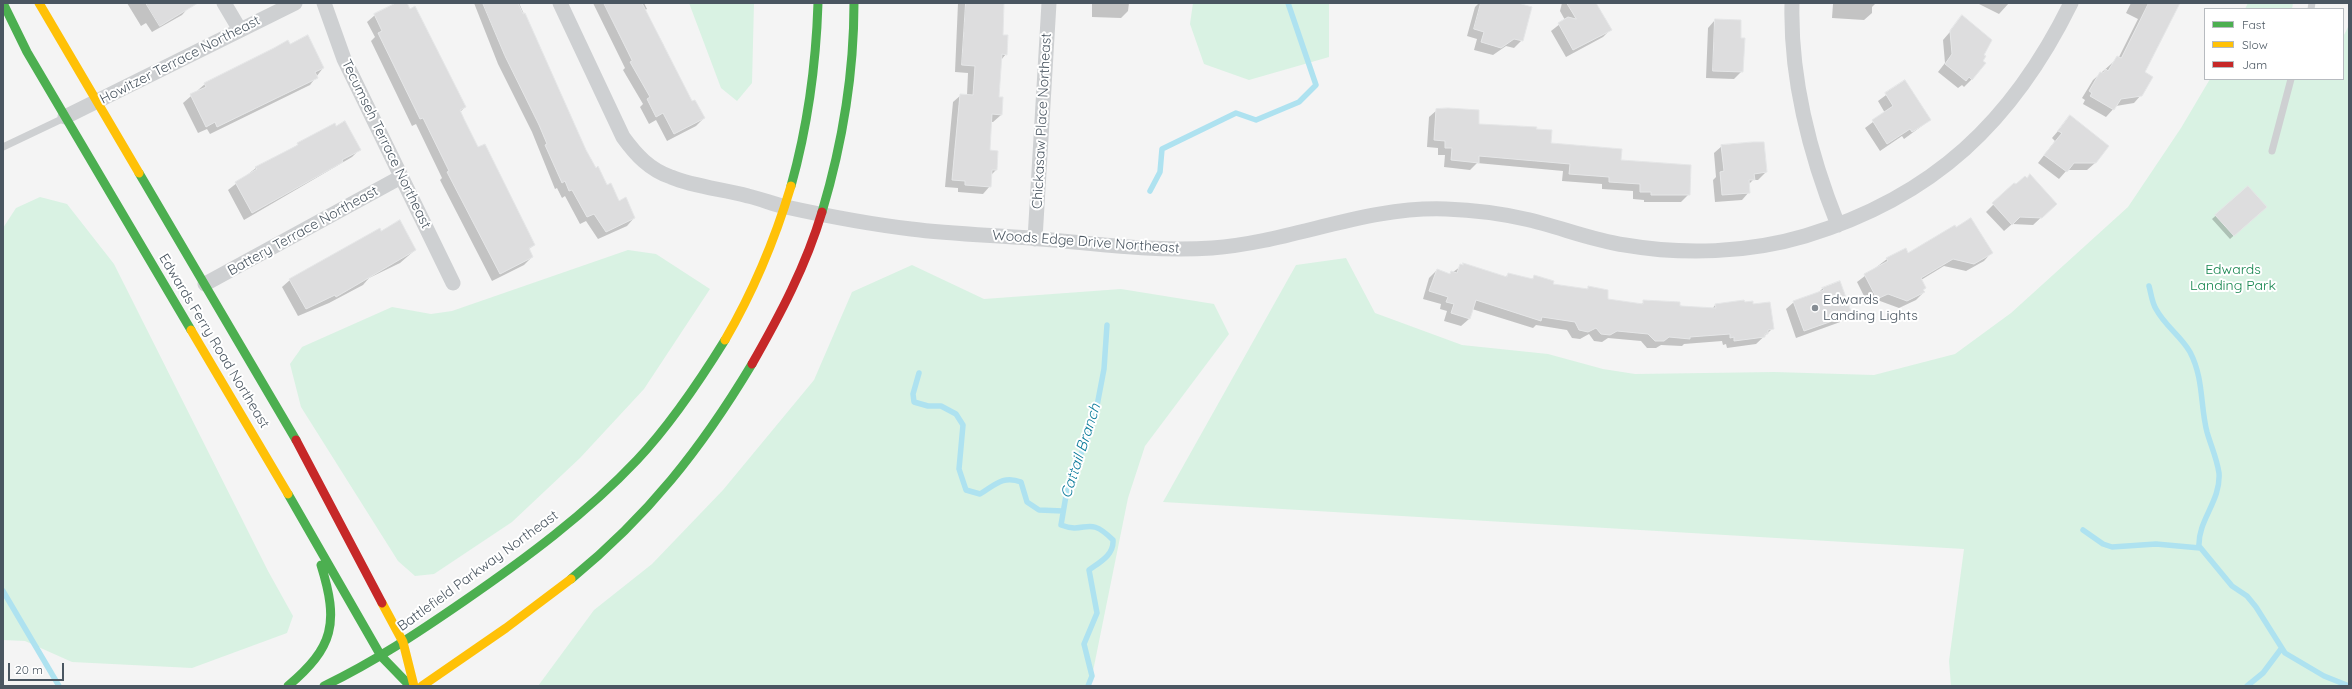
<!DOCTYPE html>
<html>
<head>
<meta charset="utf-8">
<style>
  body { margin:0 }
  #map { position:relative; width:2352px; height:689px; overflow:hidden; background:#f4f4f4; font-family:Quicksand,sans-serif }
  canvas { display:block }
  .frame { position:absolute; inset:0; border:4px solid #4a5661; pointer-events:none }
  .legend { position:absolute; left:2204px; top:8px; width:140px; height:72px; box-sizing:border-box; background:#fff; border:1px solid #b7bbc0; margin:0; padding:5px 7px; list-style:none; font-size:12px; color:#4a5661 }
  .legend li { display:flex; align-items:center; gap:8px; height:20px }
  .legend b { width:20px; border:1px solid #b7bbc0 }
  .scale { position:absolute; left:8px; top:663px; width:56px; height:18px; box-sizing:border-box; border:2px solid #4a5661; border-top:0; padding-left:5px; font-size:12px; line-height:14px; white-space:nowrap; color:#4a5661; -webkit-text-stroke:3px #fff; paint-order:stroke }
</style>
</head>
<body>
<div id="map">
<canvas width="2352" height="689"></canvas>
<div class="frame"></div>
<ul class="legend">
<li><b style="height:5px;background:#4caf50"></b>Fast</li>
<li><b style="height:5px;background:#ffc107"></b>Slow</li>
<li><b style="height:5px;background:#c62828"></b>Jam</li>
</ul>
<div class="scale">20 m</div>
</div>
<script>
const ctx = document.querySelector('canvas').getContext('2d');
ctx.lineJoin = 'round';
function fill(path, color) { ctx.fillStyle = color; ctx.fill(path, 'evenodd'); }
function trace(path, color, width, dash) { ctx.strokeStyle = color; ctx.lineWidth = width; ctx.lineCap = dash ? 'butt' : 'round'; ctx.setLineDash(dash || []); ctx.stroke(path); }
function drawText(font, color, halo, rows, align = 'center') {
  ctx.font = font + ' Quicksand,sans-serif'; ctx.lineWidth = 4; ctx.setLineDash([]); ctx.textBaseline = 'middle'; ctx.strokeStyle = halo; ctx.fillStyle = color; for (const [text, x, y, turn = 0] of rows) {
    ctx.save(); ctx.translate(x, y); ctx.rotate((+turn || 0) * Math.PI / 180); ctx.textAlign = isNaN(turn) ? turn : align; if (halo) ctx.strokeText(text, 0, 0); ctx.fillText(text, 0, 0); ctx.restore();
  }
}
fill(new Path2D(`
  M689,3H754L752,83L737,101L721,88Z
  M1193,3H1329V57L1249,80L1204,64L1190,24Z
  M2248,3H2293L2292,9H2245Z
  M2349,25V686H1951L1949,661L1964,549L1163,502L1296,265L1346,258L1375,313L1462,345L1548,354L1603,369L1635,374L1774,372L1874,375L1955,354L2011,313L2128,207L2181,128L2210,79H2343V37Z
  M40,197L67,204L114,264L268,571L293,616L287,633L192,668L72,662L25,641L3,640V228L16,208Z
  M628,250L656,254L710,289L644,389L580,458L512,522L434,574L415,576L398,561L301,407L290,364L302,347L392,307L431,314L452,311Z
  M912,265L984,299L1121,289L1214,304L1229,334L1145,446L1128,498L1090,686H538L594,610L652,564L723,490L814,380L852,292Z`), '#d9f2e3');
fill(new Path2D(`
  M127,3H186L189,7L182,15L152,32L146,23L141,26Z
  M398,3H406L465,107L460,112L478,148L534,245L528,250L532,257L524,265L492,281L440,180L442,178L416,124L412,126L371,41L375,37L367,22L375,15Z
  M474,3H519L585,150L606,186L634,218L627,226L598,239L586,221L580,224L565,196L562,198L557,188L555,189L532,132L498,64Z
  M593,3H644L647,9L645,10L664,46L662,48L692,103L704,118L696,126L667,141L656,120L649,124L640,107L643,104L623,70L625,68Z
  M958,3H1003L1002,36L1006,54L1001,60L998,98L1001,115L993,122H990L988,151L996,170L991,175L990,186L983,194L958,192V188L945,187L953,102L961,95H967L968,73L955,72Z
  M1092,3H1129L1128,11L1121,18L1092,17Z
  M1479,3H1516L1522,40L1514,48L1506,46L1493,55L1474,50L1477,39L1467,36L1475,7Z
  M1562,3H1596L1610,30L1603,37L1566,57L1551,31L1565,20L1560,11Z
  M1830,3H1876L1872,7V13L1864,20L1832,18L1833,4Z
  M1977,3H2009L1999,14Z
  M2131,3H2175L2144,73L2141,95L2134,103L2116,106L2106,117L2083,104L2085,100L2082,98L2093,80L2119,57L2138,19L2126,13Z
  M1962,18L1972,79L1964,87L1962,85L1958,88L1938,72L1945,63L1943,40Z
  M1715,20L1742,71L1734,79L1706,78L1708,28Z
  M323,68L310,85L210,134L207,129L198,133L183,103L205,84Z
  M1905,81L1930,120L1904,139L1902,136L1880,151L1865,128L1885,113L1878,101Z
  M1437,110L1478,124L1535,130L1550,144L1620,161L1689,194L1681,202H1644V200L1633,199V191L1602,189V184L1562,181L1563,171L1477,163L1470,170L1444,167L1445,155H1438V148L1427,147L1429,117Z
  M2070,117L2095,163L2087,170H2067L2059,179L2038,163L2055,141L2052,138Z
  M334,125L359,150L352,157L244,220L228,190L256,168Z
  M1722,146L1766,172L1758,180H1753L1749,184V192L1742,200L1715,202L1713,180L1716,177L1714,153Z
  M2014,184L2048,211L2033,225L2012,224L2004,231L1986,212Z
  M2248,187L2262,210L2230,239L2212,219Z
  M381,232L415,250L400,263L369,278L363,285L329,303L298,316L282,287L290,280Z
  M1991,253L1984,261L1966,271L1944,266L1921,280L1924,292L1916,300L1899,308L1880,301L1869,306L1857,282L1887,259L1908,255Z
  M1464,264L1505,277L1509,274L1531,280L1534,277L1551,285L1586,290L1588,288L1607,300L1640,305L1644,302L1712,309L1716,304L1744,303L1752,305L1772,329L1756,344L1727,348L1726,344L1723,345L1722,341L1684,344L1682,346L1661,345L1656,348H1647L1641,341L1608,338L1602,342L1594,341L1589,334L1580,339L1572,338L1567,330L1536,325L1533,328L1472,309L1469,319L1461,326L1444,321L1447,311L1440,309L1441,304L1423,299L1429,278L1437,270L1449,275Z
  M1823,288L1851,314L1843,321L1796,338L1786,309L1794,302L1818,293Z`), '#0003');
trace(new Path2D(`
  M1150,191L1160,172L1162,149L1236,113L1256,120L1299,102L1316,85L1288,3
  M2149,286C2151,293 2152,303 2156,309C2165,326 2181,336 2190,352C2204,379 2200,405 2207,432C2211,446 2217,459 2219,473C2221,501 2198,520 2199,546L2232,586L2247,596L2256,607L2285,653L2324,676L2349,686
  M919,373L913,394L914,402L928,406H941L956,414L963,425L959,469L966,490L980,494C995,485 1003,475 1021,482L1027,502L1039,510L1063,511
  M2083,530L2103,544L2112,547L2156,544L2200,548
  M3,591L59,686
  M1088,686L1092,676L1084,644L1097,613L1089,570C1100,562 1114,555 1113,540C1087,514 1087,535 1061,525L1068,484L1087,440L1096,411L1104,369L1107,325
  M2247,686L2263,673L2281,649`), '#aee2f0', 5.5);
const building = new Path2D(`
  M146,3H198L160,26Z
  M396,3H407L410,9L415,6L466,107L460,110L464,119L478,147L485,144L535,245L529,248L533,257L500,274L447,172L449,171L423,118L420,119L378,33L382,31L374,14Z
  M483,3H518L523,14L525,13L586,150L596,168L598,166L607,185L611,183L619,201L626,197L635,218L606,232L594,214L587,217L572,190L569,191L565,181L562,183L545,145L547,144L539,125L505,56Z
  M604,3H642L692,101L695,100L705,118L674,134L663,113L656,117L647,99L650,97L630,62L632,61Z
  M966,3H1004L1003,35H1008L1007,55L1002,54L999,97H1003L1002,115L992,114L990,150L998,151L997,170H992L991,187L965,185V181L952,180L960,94L973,95L975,66L962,65Z
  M1481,3H1518L1532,7L1523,41L1514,39L1501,48L1481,42L1484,32L1474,29Z
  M1567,3H1596L1612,30L1573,50L1558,23L1568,17L1576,19Z
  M2149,3H2180L2145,72L2153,77L2142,96L2121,99L2114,110L2090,96L2092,93L2089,91L2100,72L2103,73L2106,69L2108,71L2117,56L2121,58Z
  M1962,15L1992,40L1984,55L1986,56L1983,61L1986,63L1972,80L1969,77L1966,81L1945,64L1952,54L1950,31Z
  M1715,19L1741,20V38H1745L1743,72L1713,71Z
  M308,35L324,68L315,72L318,78L217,127L215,122L206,127L190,94L206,87L204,83L274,48L288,40L290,44Z
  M1905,80L1931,120L1912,132L1910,129L1887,144L1872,120L1893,106L1885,93Z
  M1448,108L1479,110V124L1537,127L1536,129L1552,130L1551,143L1622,149L1621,160L1691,165L1690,195H1651V192H1640V184L1609,182V177L1569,174L1570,164L1479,156V163L1451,160L1452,148H1445V141L1434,140L1436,109Z
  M2070,115L2109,146L2096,163H2074L2067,172L2044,155L2062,133L2058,131Z
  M345,121L361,150L342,160L343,162L252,213L235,182L257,169L255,167L298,145L297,143L335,123L336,126Z
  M1753,142H1764L1767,172L1754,174L1755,180H1749L1750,193L1722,195L1720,172L1724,171L1721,145Z
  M2030,174L2057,204L2042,218L2020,217L2012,225L1992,203L2014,183L2016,184L2025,176L2027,178Z
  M2248,186L2267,207L2234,236L2215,215Z
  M1971,218L1993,253L1974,264L1953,259L1921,278L1926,288L1923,290L1925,292L1907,301L1888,294L1877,299L1864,274L1888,261L1886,258L1906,248L1908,253L1955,225L1956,227Z
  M400,220L416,250L336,297L335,295L306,309L289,279L380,228L381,231Z
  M1463,263L1507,277L1508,273L1533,279L1534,275L1554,281L1553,284L1588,289V286L1608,290V299L1643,304V300L1680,302V306L1716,308L1715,304L1744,300L1745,302L1753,301V304L1770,302L1774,329L1768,330V334H1765V337L1734,341V337L1730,338V334L1690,337V339L1669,337L1664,341H1655L1648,334L1617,331L1610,335L1601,334L1596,328L1588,332L1579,330L1575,322L1542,317L1541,321L1476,300L1470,319L1451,313L1454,304L1446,302L1448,297L1429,291L1437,269L1450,274L1451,271L1457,273L1460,264L1463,265Z
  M1840,281L1852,314L1804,331L1793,301L1824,290L1822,288Z`);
fill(building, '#ddddde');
trace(building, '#e5e6e7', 1);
trace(new Path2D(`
  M2311,9L2312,3
  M3,147L64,118
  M2272,151L2291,79`), '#ced0d2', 7);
trace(new Path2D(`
  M224,3L240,30
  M324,3L344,59L453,283
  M560,3L623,137C636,155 650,170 671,177C695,187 723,189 748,196C761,199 773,204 786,207C827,216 869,224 911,229C950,234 990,235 1030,238C1090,243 1151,252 1212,248C1292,242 1365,206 1446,209C1473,210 1499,213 1525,219C1558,226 1590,240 1625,245C1683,255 1748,253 1805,236C1934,197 2013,121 2071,3
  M1792,3C1790,79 1810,155 1838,225
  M65,117L295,3
  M1035,239L1049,3
  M205,284L401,177`), '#ced0d2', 15);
trace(new Path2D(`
  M3,3L27,52L191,330
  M139,173L296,440
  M791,186C808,125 816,66 818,3
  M822,212C842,145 854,73 854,3
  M288,494L381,656L410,686
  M571,579C648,516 701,449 752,364
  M288,686C334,647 339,623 321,565
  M324,686C374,662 419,632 464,601C525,559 586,514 637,460C671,424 699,382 725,340`), '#4caf50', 9);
trace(new Path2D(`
  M39,3L139,173
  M191,330L288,494
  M725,340C753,292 775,239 791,186
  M382,603L403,642L414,686
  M422,686L506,628L571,579`), '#ffc107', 9);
trace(new Path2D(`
  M752,364C780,315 806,266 822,212
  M296,440L382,603`), '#c62828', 9);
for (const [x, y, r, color] of [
  [1815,308,4,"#868d94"]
]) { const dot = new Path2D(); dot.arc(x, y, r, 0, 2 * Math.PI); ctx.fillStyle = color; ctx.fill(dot); trace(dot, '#fff', 1.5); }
drawText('14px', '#4a5661', '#fff', [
  ["Howitzer Terrace Northeast",180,60,-27],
  ["Chickasaw Place Northeast",1042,121,-87],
  ["Tecumseh Terrace Northeast",386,144,64],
  ["Battery Terrace Northeast",303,231,-29],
  ["Woods Edge Drive Northeast",1086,242,4],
  ["Edwards Ferry Road Northeast",214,341,59],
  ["Battlefield Parkway Northeast",478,571,-36]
]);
drawText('14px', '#17864f', '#fff', [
  ["Edwards",2233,270],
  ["Landing Park",2233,286]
]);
drawText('14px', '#4a5661', '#fff', [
  ["Edwards",1823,300],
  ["Landing Lights",1823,316]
], 'left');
drawText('italic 15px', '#0c7c9b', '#fff', [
  ["Cattail Branch",1081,451,-72]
]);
</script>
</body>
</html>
